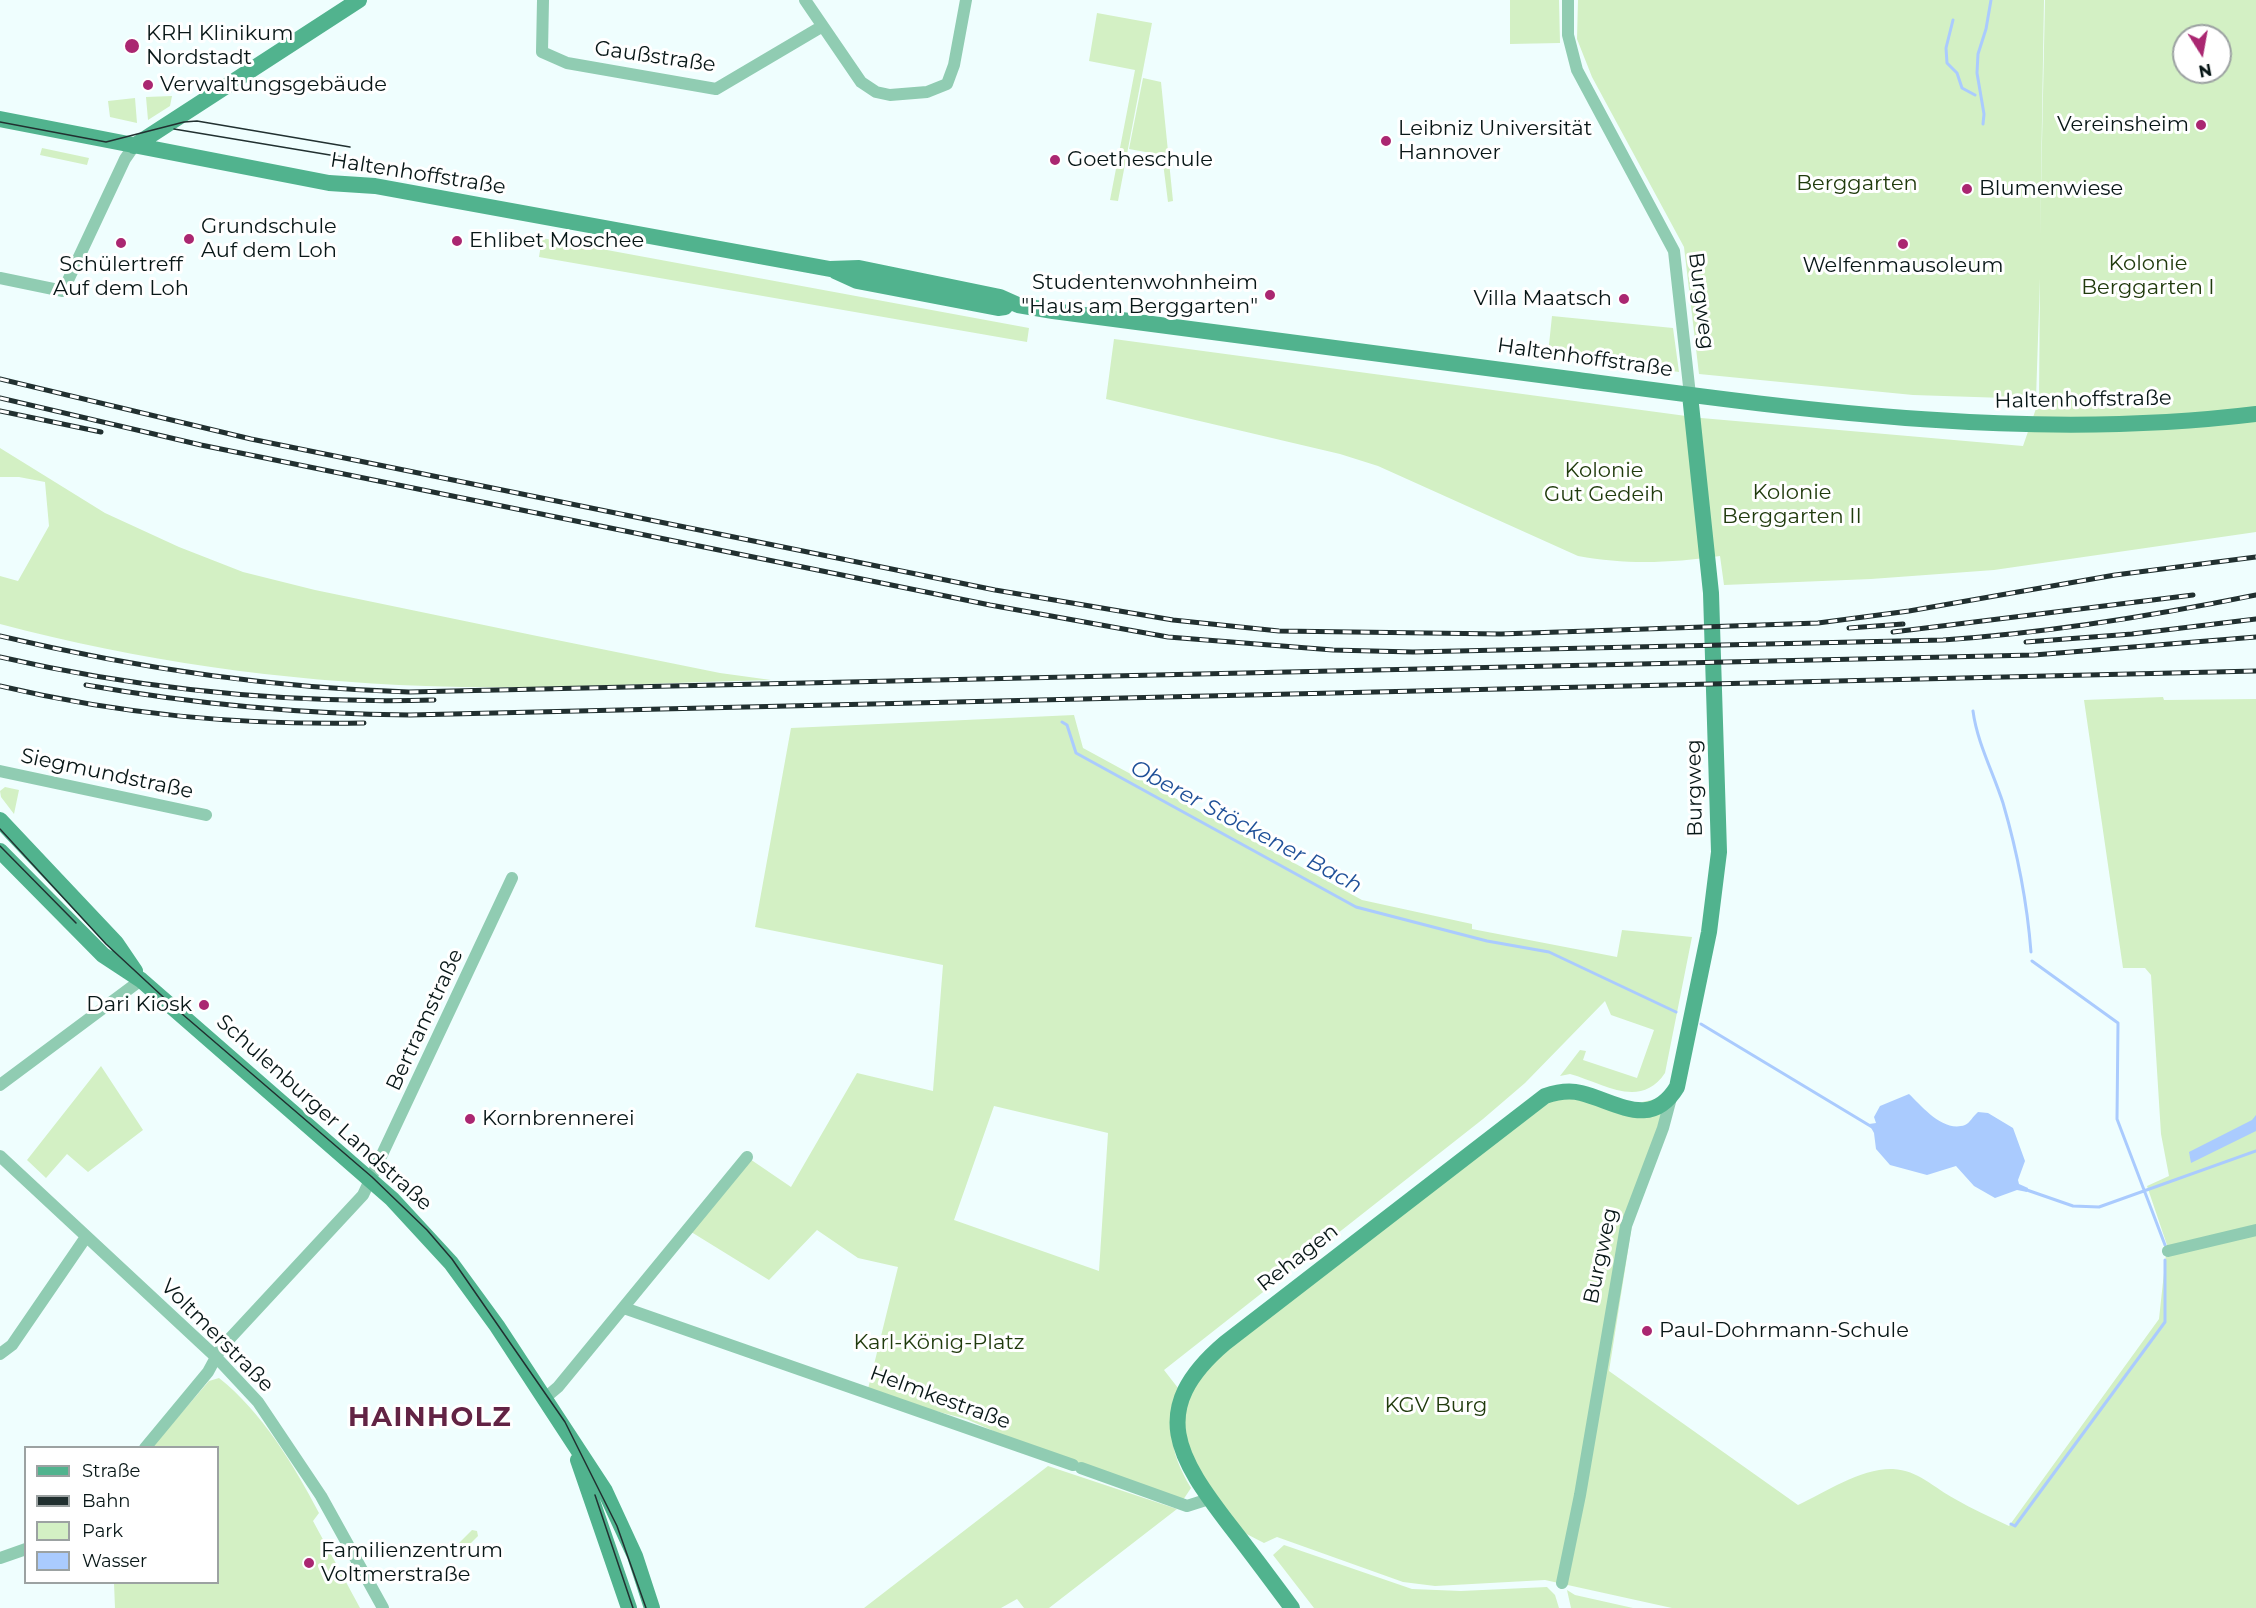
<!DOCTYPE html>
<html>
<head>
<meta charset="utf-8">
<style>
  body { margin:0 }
  #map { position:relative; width:2256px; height:1608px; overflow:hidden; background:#effefe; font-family:Montserrat,sans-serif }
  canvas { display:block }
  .legend { position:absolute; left:24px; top:1446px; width:195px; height:138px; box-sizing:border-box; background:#fff; border:2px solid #9ca2a2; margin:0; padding:8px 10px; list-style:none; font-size:18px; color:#081717 }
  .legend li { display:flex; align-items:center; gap:12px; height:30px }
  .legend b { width:30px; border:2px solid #9ca2a2 }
  .north { position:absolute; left:2172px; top:24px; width:60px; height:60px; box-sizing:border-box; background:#fff; border:2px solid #9ca2a2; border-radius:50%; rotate:169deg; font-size:16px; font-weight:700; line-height:24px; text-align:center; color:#081717 }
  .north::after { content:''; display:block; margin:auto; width:21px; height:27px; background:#aa2771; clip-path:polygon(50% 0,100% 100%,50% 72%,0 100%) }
</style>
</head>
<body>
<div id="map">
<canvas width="2256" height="1608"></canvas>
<ul class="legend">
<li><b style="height:8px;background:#51b38e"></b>Straße</li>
<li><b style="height:8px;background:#213030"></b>Bahn</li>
<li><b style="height:16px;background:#d3f0c4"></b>Park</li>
<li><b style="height:16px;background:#aacbfe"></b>Wasser</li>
</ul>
<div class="north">N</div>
</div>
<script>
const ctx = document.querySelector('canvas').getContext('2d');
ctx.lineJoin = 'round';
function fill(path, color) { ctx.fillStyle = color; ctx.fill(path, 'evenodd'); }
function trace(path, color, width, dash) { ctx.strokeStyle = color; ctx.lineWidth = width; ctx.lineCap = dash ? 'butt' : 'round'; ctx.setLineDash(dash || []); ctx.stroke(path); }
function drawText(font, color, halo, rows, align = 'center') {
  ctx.font = font + ' Montserrat,sans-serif'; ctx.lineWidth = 6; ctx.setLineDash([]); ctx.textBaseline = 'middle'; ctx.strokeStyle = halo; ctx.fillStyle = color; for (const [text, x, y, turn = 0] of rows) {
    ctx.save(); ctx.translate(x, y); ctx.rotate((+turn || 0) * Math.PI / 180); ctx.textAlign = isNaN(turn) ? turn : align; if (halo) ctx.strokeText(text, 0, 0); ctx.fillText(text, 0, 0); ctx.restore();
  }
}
fill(new Path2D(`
  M1510,0H1559L1560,43L1510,44Z
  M1578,0H2044L2040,238L2045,0H2256V532L1994,570L1871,579L1724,585L1720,556C1671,563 1627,565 1578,556L1378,466L1340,454L1106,399L1114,339L1701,418L2023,446L2039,400L2040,278L2036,399L1913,395L1699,374L1684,247L1592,77L1577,39ZM2184,36H2220V72H2184Z
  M1097,13L1152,23L1118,201L1110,200L1135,70L1089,61Z
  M1143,78L1161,82L1173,201L1168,202L1162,155L1129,149Z
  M172,96L170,106L148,120L146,97Z
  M135,98L137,123L110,117L108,101Z
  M42,148L89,158L87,165L40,155Z
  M542,238L1029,328L1027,342L539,257Z
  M1552,316L1673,328L1679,372L1548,354Z
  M0,448L105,513L179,547L243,572L315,590L537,636L720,673L771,680C656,683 540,690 426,686C282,681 139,661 0,624V576L18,581L49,526L45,482L19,477H0Z
  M2163,697L2164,700L2256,699V1608H1672L1545,1580L1435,1586L1403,1582L1277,1537L1264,1543L1231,1526L1178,1430L1191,1377L1557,1092L1619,1107L1670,1096L1632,1225L1609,1371L1798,1505C1826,1492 1861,1468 1893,1469C1918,1470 1934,1488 1955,1499C1972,1509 1991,1517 2009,1526L2159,1319L2167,1245L2147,1186L2169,1176L2161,1134L2151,975L2145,968H2123L2084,700Z
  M1074,715L1083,748L1362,900L1472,924V929L1617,957L1622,930L1692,937L1665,1073C1640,1110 1603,1083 1570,1074L1560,1076L1580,1050L1586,1051L1583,1060L1637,1078L1654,1030L1611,1015L1605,1001L1525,1083L1483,1119L1164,1370L1178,1388C1171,1434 1167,1447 1191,1488L1183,1500L1012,1439L966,1419L867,1393L898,1267L858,1258L817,1230L769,1280L688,1230L747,1157L791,1187L857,1073L933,1091L943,965L755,927L791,728ZM994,1106L1108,1133L1099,1271L954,1220Z
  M5,787L19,790L14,814L1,797L0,791Z
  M101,1066L143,1130L88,1172L67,1154L46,1178L27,1160Z
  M219,1378C262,1412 294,1465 319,1513L313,1521L360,1608H115L114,1583L218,1582V1448L152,1447L209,1381Z
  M1048,1466L1177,1509L1049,1608H1024L1017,1599L1001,1608H864Z
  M472,1530L477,1531L478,1536L461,1553L451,1545L459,1543Z
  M1284,1545L1412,1589L1461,1591L1547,1587L1555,1595L1559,1608H1314L1273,1555Z
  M1567,1590L1575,1595L1633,1608H1571Z`), '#d3f0c4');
fill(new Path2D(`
  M1909,1094C1922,1106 1943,1133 1965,1125C1970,1123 1973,1116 1978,1112L1988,1113L2013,1128L2025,1161L2018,1180L2019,1184L2028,1188L2027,1192L2017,1190L1995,1198L1974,1186L1956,1166L1927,1175L1890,1165L1876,1149L1874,1133L1869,1124L1876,1123L1874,1117L1880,1106Z
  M2256,1115V1131L2191,1163L2189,1152L2252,1120Z`), '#aacbfe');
trace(new Path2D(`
  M1953,20L1946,48L1947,63L1957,73L1962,88L1975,95
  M1983,124L1984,114L1977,73L1978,54L1986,29L1991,0
  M1973,711C1977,742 1993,772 2003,803C2017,851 2027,901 2031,952
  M1062,722L1067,725L1076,753L1356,907L1487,941L1549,952L1676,1012
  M2032,961L2118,1023L2117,1119L2165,1245
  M1701,1024L1872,1127
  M2024,1189L2073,1206L2099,1207L2256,1151
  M2011,1524L2015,1526L2165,1322V1260`), '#aacbfe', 3);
trace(new Path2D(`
  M543,0L542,52L567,63L716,89L821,27
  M805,0L861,82L876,92L890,95L927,92L947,84L954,65L966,0
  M1568,0V35L1577,70L1674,251L1690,395
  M0,278L63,291L125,159L134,146
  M0,771L206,815
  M0,1085L141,980
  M0,1156L216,1357L258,1402L321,1496L383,1608
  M2168,1251L2256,1230
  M624,1308L1073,1465
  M0,1354L12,1345L86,1237
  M545,1398L558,1387L747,1157
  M145,1448L208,1372L221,1348L363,1195L512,878
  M1081,1468L1187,1506L1209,1499
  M0,1558L26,1549
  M1562,1583L1580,1495L1626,1226L1663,1128L1671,1098`), '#90ccb2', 12);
trace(new Path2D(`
  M0,119L329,183L375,186L830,269L859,268L1000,297L1018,305L1053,311C1228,334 1403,357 1578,380C1802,410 2030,442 2256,414
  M134,146L359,0
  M835,271L857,281L998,308L1005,307
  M0,820L116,943L135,971
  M0,851L103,955L141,980L392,1199L451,1263L497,1326L605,1491L635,1556L652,1608
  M578,1460L629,1608
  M1292,1608C1272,1581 1252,1554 1231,1527C1178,1458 1146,1410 1225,1343L1545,1096C1557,1092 1569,1090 1581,1093C1617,1102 1651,1130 1677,1087L1709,932L1719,852L1711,593L1690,395`), '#51b38e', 16);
trace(new Path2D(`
  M0,122L106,142L184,122L197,121L350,147
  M174,129L348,158
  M0,829L106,944L174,1007L372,1177L427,1230L452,1259L565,1422L617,1526L646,1608
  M0,846L76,923
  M595,1495L633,1608`), '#213030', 1.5);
const rail = new Path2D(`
  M0,379L251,439L995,590L1173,620L1279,631L1501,634L1818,623L1909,611L2115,575L2256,557
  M0,398L201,445L990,605L1168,637L1333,650L1413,652L1943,640C2049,633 2152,616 2256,595
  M0,411L101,432
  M1849,628L1903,624
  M1893,632L2193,595
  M0,636C135,668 270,688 409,692L2034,655L2256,637
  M2026,642L2132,634L2256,619
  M0,657C144,690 287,704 434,700
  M86,685C194,704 301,714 410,715L2256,671
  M0,686C123,715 237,725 364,723`);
trace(rail, '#213030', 5);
trace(rail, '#fff', 3, [9]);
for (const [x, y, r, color] of [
  [132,46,8,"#aa2771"],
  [148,85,6,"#aa2771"],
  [2201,125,6,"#aa2771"],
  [1386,141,6,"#aa2771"],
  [1055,160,6,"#aa2771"],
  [1967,189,6,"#aa2771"],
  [189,239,6,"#aa2771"],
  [457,241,6,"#aa2771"],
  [121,243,6,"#aa2771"],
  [1903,244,6,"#aa2771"],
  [1270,295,6,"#aa2771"],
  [1624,299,6,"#aa2771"],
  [204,1005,6,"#aa2771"],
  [470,1119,6,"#aa2771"],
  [1647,1331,6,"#aa2771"],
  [309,1563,6,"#aa2771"]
]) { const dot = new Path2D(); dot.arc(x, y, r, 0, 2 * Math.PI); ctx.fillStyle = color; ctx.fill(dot); trace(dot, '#fff', 2); }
drawText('21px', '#081717', '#fff', [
  ["KRH Klinikum",146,34],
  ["Nordstadt",146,58],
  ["Verwaltungsgebäude",160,85],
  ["Vereinsheim",2189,125,"right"],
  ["Leibniz Universität",1398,129],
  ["Hannover",1398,153],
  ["Goetheschule",1067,160],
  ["Blumenwiese",1979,189],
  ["Grundschule",201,227],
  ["Auf dem Loh",201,251],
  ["Ehlibet Moschee",469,241],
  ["Schülertreff",121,265,"center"],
  ["Auf dem Loh",121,289,"center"],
  ["Welfenmausoleum",1903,266,"center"],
  ["Studentenwohnheim",1258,283,"right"],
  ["\"Haus am Berggarten\"",1258,307,"right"],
  ["Villa Maatsch",1612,299,"right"],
  ["Dari Kiosk",192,1005,"right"],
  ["Kornbrennerei",482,1119],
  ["Paul-Dohrmann-Schule",1659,1331],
  ["Familienzentrum",321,1551],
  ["Voltmerstraße",321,1575]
], 'left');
drawText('21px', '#081717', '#fff', [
  ["Gaußstraße",655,57,8],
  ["Haltenhoffstraße",418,174,9],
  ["Burgweg",1701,301,83],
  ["Haltenhoffstraße",1585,358,8],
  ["Haltenhoffstraße",2083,400,-1],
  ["Siegmundstraße",107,774,12],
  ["Burgweg",1695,788,-91],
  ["Bertramstraße",425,1020,-65],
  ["Schulenburger Landstraße",324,1113,42],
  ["Burgweg",1601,1256,-78],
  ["Rehagen",1298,1258,-38],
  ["Voltmerstraße",217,1336,45],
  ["Helmkestraße",940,1398,20]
]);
drawText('21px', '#203b0d', '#fff', [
  ["Berggarten",1857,184],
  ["Kolonie",2148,264],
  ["Berggarten I",2148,288],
  ["Kolonie",1604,471],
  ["Gut Gedeih",1604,495],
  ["Kolonie",1792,493],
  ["Berggarten II",1792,517],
  ["Karl-König-Platz",939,1343],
  ["KGV Burg",1436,1406]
]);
drawText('italic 22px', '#1f5098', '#fff', [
  ["Oberer Stöckener Bach",1246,827,28]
]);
ctx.letterSpacing = '1.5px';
drawText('bold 27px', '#622344', '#fff', [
  ["HAINHOLZ",430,1418]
]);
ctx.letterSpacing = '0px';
</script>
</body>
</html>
